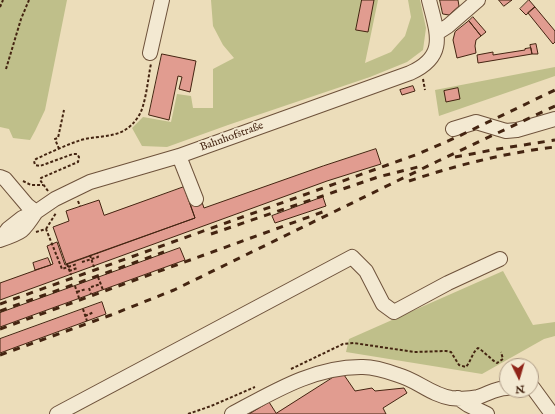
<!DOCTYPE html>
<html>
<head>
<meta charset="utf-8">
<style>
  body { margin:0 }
  #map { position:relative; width:555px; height:414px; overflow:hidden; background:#ecddba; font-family:"IM FELL English",serif }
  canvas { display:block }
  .north { position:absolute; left:499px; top:358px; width:40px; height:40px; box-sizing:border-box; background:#f3e9d2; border:1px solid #ad9a85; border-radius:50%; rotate:175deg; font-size:11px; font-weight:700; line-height:16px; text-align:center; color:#442411 }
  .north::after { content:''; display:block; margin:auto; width:14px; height:18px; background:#8f2418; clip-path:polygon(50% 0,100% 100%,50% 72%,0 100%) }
</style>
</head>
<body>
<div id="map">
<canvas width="555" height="414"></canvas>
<div class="north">N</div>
</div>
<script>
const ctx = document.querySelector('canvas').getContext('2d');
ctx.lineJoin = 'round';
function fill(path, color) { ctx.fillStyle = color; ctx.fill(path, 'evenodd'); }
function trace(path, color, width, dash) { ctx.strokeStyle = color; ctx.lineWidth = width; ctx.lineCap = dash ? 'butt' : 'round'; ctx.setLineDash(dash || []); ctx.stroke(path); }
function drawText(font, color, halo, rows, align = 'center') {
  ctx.font = font + ' "IM FELL English",serif'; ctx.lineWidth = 4; ctx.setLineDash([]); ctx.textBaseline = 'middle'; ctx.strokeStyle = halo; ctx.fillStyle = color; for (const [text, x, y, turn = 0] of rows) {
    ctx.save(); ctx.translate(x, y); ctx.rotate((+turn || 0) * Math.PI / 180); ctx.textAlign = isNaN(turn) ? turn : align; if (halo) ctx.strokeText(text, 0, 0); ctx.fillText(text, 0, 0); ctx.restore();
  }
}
fill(new Path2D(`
  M0,0H67L45,110L35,131L30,140L13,138L9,129L0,127Z
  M211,0H378L365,63L391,52L405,36L411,17L408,0H420L426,28L423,50L407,62L370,77L228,125L167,147L142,146L132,128L143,117L171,122L177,94L191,96L193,108H213V69L234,58L223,45L213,26Z
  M555,67V76L439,116L435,90Z
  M503,271L533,325L555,322V336L544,339L482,374L346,352L349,339Z`), '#bfbf8a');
const building = new Path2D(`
  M362,0H374L368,32L356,30Z
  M440,0H458L459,6L449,15L443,14Z
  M499,0H512L504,6Z
  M529,0L535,7L526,15L520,9Z
  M535,7L555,31V42L553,44L528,13Z
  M473,17L486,32L481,36L469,21Z
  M469,21L481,36L476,40L475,46L476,53L457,58L453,40L455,32Z
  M536,44L538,54H532L530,45Z
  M531,48L532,54L478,63L477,55L493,52V55L525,50V49Z
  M162,54L196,61L190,92L179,89L182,77L178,76L169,120L149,115Z
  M413,86L415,91L402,95L400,90Z
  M458,88L460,99L446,102L444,91Z
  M376,149L381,164L327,181L0,300V283L53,264L47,246L57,242L65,265L195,218L184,187L195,182L204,208L323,166Z
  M184,187L195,218L66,264L53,227L69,221L66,211L99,200L104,215Z
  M323,197L326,206L275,223L272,216Z
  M180,248L185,260L0,327V313Z
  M48,258L51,265L35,270L33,263Z
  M102,302L106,314L0,353V339Z
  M342,372L355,391L372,388L375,391L404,388L407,393L383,408L386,414H249L269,402L276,413Z`);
fill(building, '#e19c90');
trace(building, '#442411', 1);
const minor = new Path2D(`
  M437,33L448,26L478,0
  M150,53L162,0
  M453,129L476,122L506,131L517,130L555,119
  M179,156L196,199
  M0,177L5,179L27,205L36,212
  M0,240L8,229L22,218L36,212L55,199L90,182L179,156L410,73C448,56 437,33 429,0
  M0,240C23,232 23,232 36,212
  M531,388H533L552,414
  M458,398L468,405L487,414
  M57,414L352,257L366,271L383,304L394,312L448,283L500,259
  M232,414C273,392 315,366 363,367C374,367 387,371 398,375C417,380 431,395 451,398C460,399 469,399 478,397C488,394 496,388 507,388`);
trace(minor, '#6e523b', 16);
trace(new Path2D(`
  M0,7L3,0
  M6,69L21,19L29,0
  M423,79L425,90
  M59,149L55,139L58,138L64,110
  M23,181L31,185H43
  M48,191L40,180L41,178L78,162L79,157L77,154H73L40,166L35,165L34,161L36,159C51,152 66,145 81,140C103,134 123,140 138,117C146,106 148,77 151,64
  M78,201L80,206
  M46,229L56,213
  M36,232L46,229L62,269L77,264
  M90,255L94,267
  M82,262L98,257L97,253
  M67,264L71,275
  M69,271L77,268
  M98,277L103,290
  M75,286L79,298
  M91,287L101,284
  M89,288L91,294
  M77,292L86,289
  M83,309L87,321
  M85,316L94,312
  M291,369L343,344L354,343L414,352L446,351L451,352L459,365L466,367C471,361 472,353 478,348C485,352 490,359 497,363L503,359L501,352
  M188,414L211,406L255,387`), '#442411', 2, [3, 2]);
trace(minor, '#f3e9d2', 14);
trace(new Path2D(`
  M455,157L498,149L555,140
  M409,181C457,165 505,153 555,147
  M211,234L378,177L422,166
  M0,304L418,154L457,137L555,90
  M0,311L164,252
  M0,329L328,210
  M0,355L111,315L174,290L438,161L555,106`), '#442411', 3, [7, 7]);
drawText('11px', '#442411', '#f3e9d2', [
  ["Bahnhofstraße",232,137,-20]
]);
</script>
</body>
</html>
